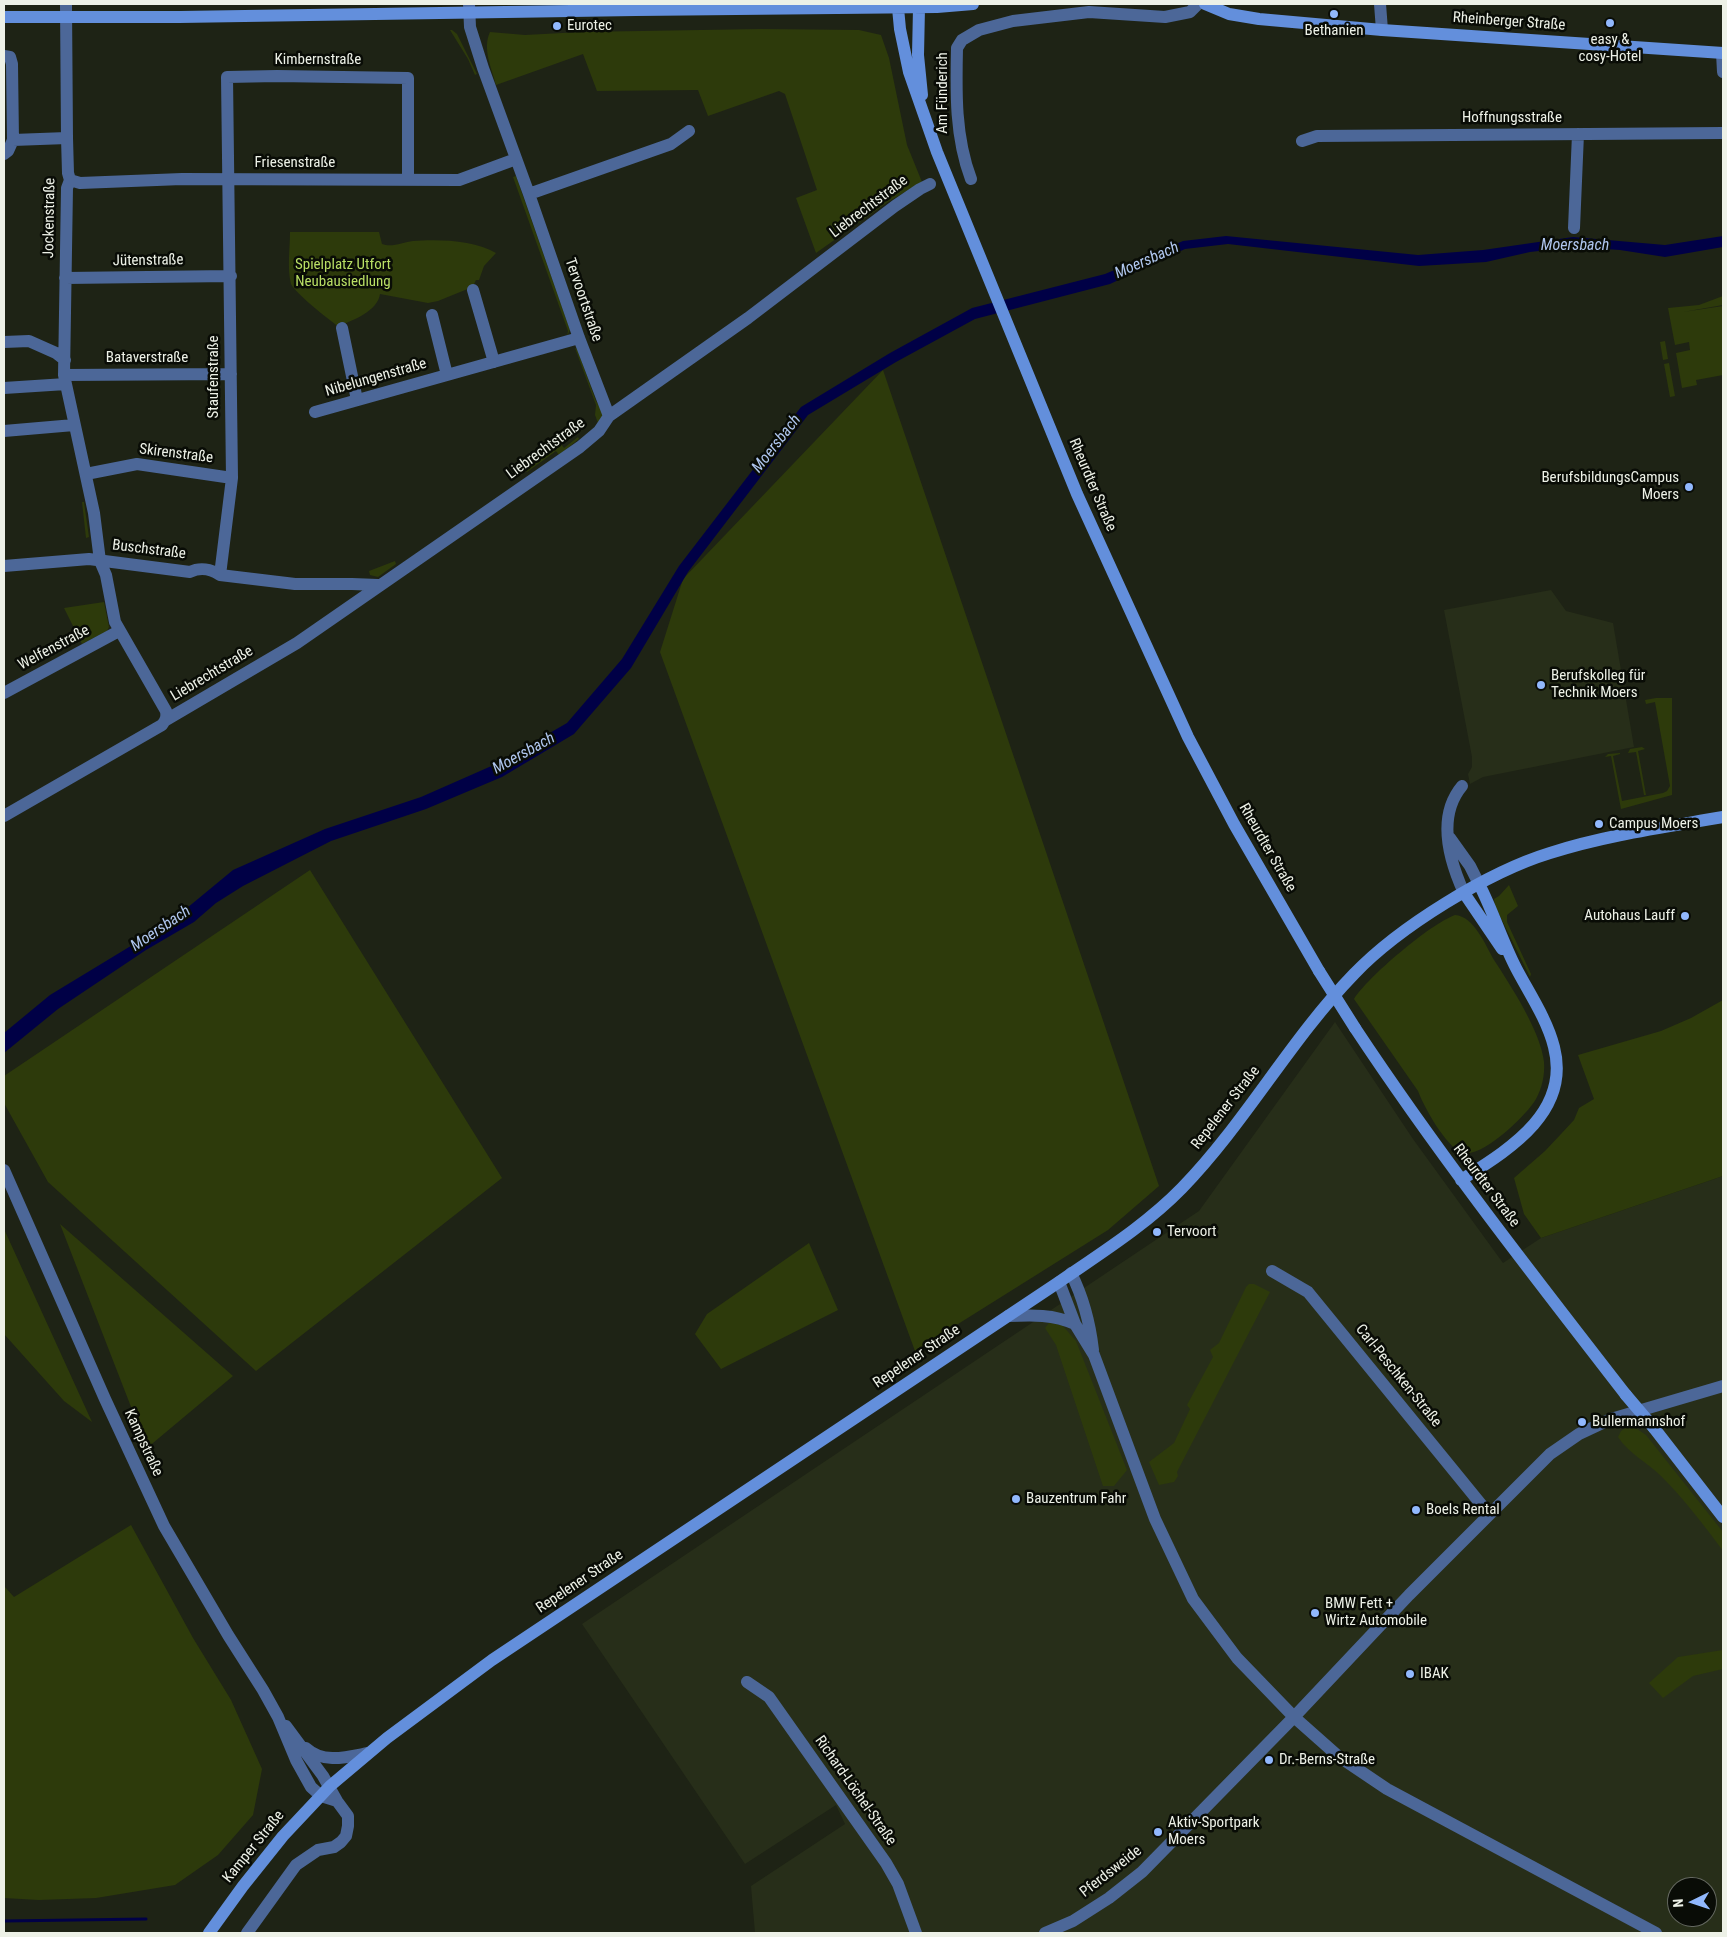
<!DOCTYPE html>
<html>
<head>
<meta charset="utf-8">
<style>
  body { margin:0 }
  #map { position:relative; width:1727px; height:1937px; overflow:hidden; background:#1e2315; font-family:"Roboto Condensed",sans-serif }
  canvas { display:block }
  .frame { position:absolute; inset:0; border:5px solid #edf1e7; pointer-events:none }
  .north { position:absolute; left:1667px; top:1877px; width:50px; height:50px; box-sizing:border-box; background:#090c06; border:1px solid #646860; border-radius:50%; rotate:266deg; font-size:14px; font-weight:700; line-height:20px; text-align:center; color:#edf1e7 }
  .north::after { content:''; display:block; margin:auto; width:18px; height:22px; background:#91b8fd; clip-path:polygon(50% 0,100% 100%,50% 72%,0 100%) }
</style>
</head>
<body>
<div id="map">
<canvas width="1727" height="1937"></canvas>
<div class="frame"></div>
<div class="north">N</div>
</div>
<script>
const ctx = document.querySelector('canvas').getContext('2d');
ctx.lineJoin = 'round';
function fill(path, color) { ctx.fillStyle = color; ctx.fill(path, 'evenodd'); }
function trace(path, color, width, dash) { ctx.strokeStyle = color; ctx.lineWidth = width; ctx.lineCap = dash ? 'butt' : 'round'; ctx.setLineDash(dash || []); ctx.stroke(path); }
function drawText(font, color, halo, rows, align = 'center') {
  ctx.font = font + ' "Roboto Condensed",sans-serif'; ctx.lineWidth = 5; ctx.setLineDash([]); ctx.textBaseline = 'middle'; ctx.strokeStyle = halo; ctx.fillStyle = color; for (const [text, x, y, turn = 0] of rows) {
    ctx.save(); ctx.translate(x, y); ctx.rotate((+turn || 0) * Math.PI / 180); ctx.textAlign = isNaN(turn) ? turn : align; if (halo) ctx.strokeText(text, 0, 0); ctx.fillText(text, 0, 0); ctx.restore();
  }
}
fill(new Path2D(`
  M1551,590L1566,611L1613,623L1634,747L1483,777L1470,784L1468,774L1472,767V757L1444,610Z
  M1335,1022L1413,1139L1503,1263L1541,1238L1723,1176V1933H755L751,1886L845,1824L836,1805L745,1864L582,1624L1199,1211ZM1677,1887H1707V1917H1677Z`), '#272e19');
fill(new Path2D(`
  M761,29L859,30L881,35L889,58L907,145L922,182L888,202L816,253L796,198L817,190L785,94L779,91L708,116L698,90L597,91L583,54L496,85C492,69 482,49 490,32L525,35L581,32Z
  M450,30H452L457,34L477,74L475,75L468,59Z
  M516,176L570,330L567,336L568,331L513,177Z
  M290,232H379L382,244C392,248 403,242 413,241C438,239 475,240 496,253L484,266L479,280H476L473,286L470,288L438,301L428,303L380,294C378,311 352,321 338,326C329,320 294,292 291,284C287,268 290,249 290,232Z
  M1723,296V305L1683,312L1723,306V375L1696,380L1697,385L1682,388L1676,353L1690,350L1689,342L1675,345L1668,308L1699,305Z
  M1665,341L1668,359L1663,360L1660,342Z
  M575,348L577,349L596,401L602,410L604,416L598,423L595,415L596,405Z
  M1669,363L1675,396L1670,397L1664,364Z
  M883,370L1159,1186L1108,1230L915,1351L660,652L683,579Z
  M578,437L579,439L559,455L556,451L527,472L525,469L561,444L564,448Z
  M82,502H84L89,537L86,538Z
  M395,561L396,564L378,577L370,575L369,571Z
  M104,602L109,627L107,631L82,644L64,608Z
  M1656,698H1672V795L1621,809L1611,756L1605,757L1608,754L1620,753V754L1613,756L1622,801L1663,793L1667,791L1670,786L1655,702L1646,704L1645,700Z
  M1642,747L1645,749L1638,751L1646,795H1644L1636,752L1628,753L1630,749Z
  M310,870L502,1178L256,1371L48,1182L4,1103V1076Z
  M1509,885L1518,906L1507,915V922L1531,974L1530,977L1495,906L1494,899L1499,896Z
  M1455,915C1474,916 1486,946 1494,960C1511,986 1541,1032 1544,1062C1545,1075 1542,1088 1536,1099C1527,1115 1480,1161 1461,1152C1445,1145 1424,1107 1418,1091L1354,999C1368,977 1430,924 1455,915Z
  M1723,1000V1176L1541,1238L1524,1214L1514,1178L1545,1151L1561,1134L1574,1120L1579,1108L1594,1099L1578,1055L1661,1031L1691,1018Z
  M60,1224L233,1376L147,1448Z
  M4,1229L92,1422L64,1401L4,1334Z
  M809,1243L838,1310L721,1369L695,1334L707,1314Z
  M1249,1284H1254L1270,1292L1177,1472L1178,1476L1174,1482L1159,1485L1149,1462L1174,1443L1190,1409L1187,1405L1213,1357L1210,1350L1219,1343L1246,1287Z
  M1049,1323L1062,1325L1076,1341L1127,1470L1114,1486H1103L1056,1345L1045,1328Z
  M1627,1427L1637,1429L1646,1435L1723,1532V1551C1704,1525 1684,1499 1661,1476C1647,1462 1629,1454 1618,1437L1621,1431Z
  M131,1525L193,1638L231,1700L262,1769L253,1815L218,1855L175,1885L96,1898L39,1900L4,1898V1586L14,1597Z
  M1723,1650V1669L1693,1676L1663,1698L1649,1683L1678,1657Z`), '#2d3a0b');
fill(new Path2D(`
  M1226,236L1418,255L1483,250L1573,237L1665,245L1723,236V247L1665,257L1620,250L1575,247L1530,252L1486,262L1419,266L1228,244L1185,249L1110,284L975,319L896,362L808,415L688,572L631,668L574,734L502,777L426,809L331,841L243,886L216,903L194,922L146,950L58,1009L4,1053V1033L50,995L139,941L187,908L233,870L325,829L421,797L496,764L567,723L622,659L679,566L801,407L890,353L972,308L1105,274L1183,241Z`), '#000046');
trace(new Path2D(`
  M4,1921L146,1919`), '#000046', 3);
trace(new Path2D(`
  M469,4L470,27L483,68L529,194L579,338L609,416
  M1380,4L1382,30
  M1722,53L1723,72
  M4,56L10,57L12,64L13,140L8,151L4,154
  M13,140L67,138
  M1302,141L1317,136L1723,133
  M971,179C955,137 956,92 957,48L962,40L979,30L1013,21L1089,12L1165,17L1190,12L1198,4
  M70,180L80,183L182,179L459,180L516,159
  M529,194L671,144L689,131
  M1574,228L1578,134
  M65,278L231,276
  M473,290L494,362
  M432,315L447,375
  M342,328L357,400
  M4,342L29,341L56,353L65,360
  M64,375L231,374
  M4,388L66,384
  M315,412L579,338
  M4,431L74,425
  M86,474L137,464L232,478
  M4,566L89,559L190,572C200,567 211,569 220,575L295,584H352L378,585
  M220,575L232,478L227,77L277,76L408,78V180
  M4,693L119,631
  M166,720L297,643L580,447L599,431L609,416L748,318L895,206L920,189L930,184
  M1462,786C1437,816 1449,860 1464,893
  M4,816L162,725C166,720 167,717 166,711L115,622L106,575L100,561L94,513L64,375L67,188L70,180L68,173L67,138L66,4
  M1450,838L1470,866L1479,884
  M4,1170L105,1399L164,1526L228,1635L263,1690L278,1717L296,1760L311,1787L321,1796L337,1801
  M1272,1271L1308,1292L1489,1514
  M1071,1273C1083,1297 1090,1324 1093,1350
  M1059,1282L1075,1324L1094,1355L1155,1519L1193,1599L1237,1658L1294,1717L1338,1756L1387,1789L1656,1933
  M1008,1316C1032,1315 1053,1314 1075,1324
  M747,1682L769,1697L886,1863L898,1884L916,1933
  M306,1748C323,1764 347,1757 368,1753
  M247,1933L296,1865L318,1850L334,1847L341,1842L346,1836L348,1826V1816L337,1801L323,1776L286,1726
  M1045,1933L1073,1921L1109,1898L1142,1872L1294,1717L1409,1595L1550,1454L1579,1434L1611,1419L1723,1386`), '#4c6798', 12);
trace(new Path2D(`
  M1205,4L1229,14L1259,19L1382,30L1723,53
  M898,8L900,29L909,72L937,152L1077,494L1188,737L1234,824L1319,971
  M919,8L918,55L922,95
  M4,17H179L636,10L937,7L973,4
  M1464,893L1502,949
  M1355,1028C1439,1155 1533,1275 1626,1395
  M1461,1180C1508,1150 1571,1113 1554,1047C1547,1019 1529,993 1516,968C1502,941 1493,911 1479,884
  M1654,1428L1723,1517
  M209,1933L243,1886L283,1836L330,1786L387,1738L492,1660L1059,1282C1101,1253 1146,1225 1182,1188C1246,1122 1290,1040 1354,974C1399,927 1488,872 1550,853C1606,835 1666,827 1723,817`), '#638fdc', 12);
trace(new Path2D(`
  M1319,971L1355,1028
  M1626,1395L1654,1428`), '#638fdc', 12);
for (const [x, y, r, color] of [
  [1334,14,5,"#91b8fd"],
  [1610,23,5,"#91b8fd"],
  [557,26,5,"#91b8fd"],
  [1689,487,5,"#91b8fd"],
  [1541,685,5,"#91b8fd"],
  [1599,824,5,"#91b8fd"],
  [1685,916,5,"#91b8fd"],
  [1157,1232,5,"#91b8fd"],
  [1582,1422,5,"#91b8fd"],
  [1016,1499,5,"#91b8fd"],
  [1416,1510,5,"#91b8fd"],
  [1315,1613,5,"#91b8fd"],
  [1410,1674,5,"#91b8fd"],
  [1269,1760,5,"#91b8fd"],
  [1158,1832,5,"#91b8fd"]
]) { const dot = new Path2D(); dot.arc(x, y, r, 0, 2 * Math.PI); ctx.fillStyle = color; ctx.fill(dot); trace(dot, '#090c06', 2); }
drawText('15px', '#edf1e7', '#090c06', [
  ["Rheinberger Straße",1509,22,4],
  ["Kimbernstraße",318,60],
  ["Am Fünderich",943,93,-90],
  ["Hoffnungsstraße",1512,118],
  ["Friesenstraße",295,163],
  ["Liebrechtstraße",869,207,-37],
  ["Jockenstraße",50,218,-89],
  ["Jütenstraße",148,261,-1],
  ["Tervoortstraße",583,300,71],
  ["Bataverstraße",147,358],
  ["Staufenstraße",214,377,-90],
  ["Nibelungenstraße",376,378,-16],
  ["Liebrechtstraße",546,449,-36],
  ["Skirenstraße",176,454,7],
  ["Rheurdter Straße",1092,485,67],
  ["Buschstraße",149,550,7],
  ["Welfenstraße",54,648,-28],
  ["Liebrechtstraße",212,674,-31],
  ["Rheurdter Straße",1267,848,60],
  ["Repelener Straße",1226,1108,-52],
  ["Rheurdter Straße",1486,1186,53],
  ["Repelener Straße",917,1357,-34],
  ["Carl-Peschken-Straße",1398,1376,51],
  ["Kampstraße",143,1443,65],
  ["Repelener Straße",580,1582,-34],
  ["Richard-Löchel-Straße",855,1791,55],
  ["Kamper Straße",254,1847,-51],
  ["Pferdsweide",1111,1872,-38]
]);
drawText('15px', '#edf1e7', '#090c06', [
  ["Eurotec",567,26],
  ["Bethanien",1334,31,"center"],
  ["easy &",1610,40,"center"],
  ["cosy-Hotel",1610,57,"center"],
  ["BerufsbildungsCampus",1679,478,"right"],
  ["Moers",1679,495,"right"],
  ["Berufskolleg für",1551,676],
  ["Technik Moers",1551,693],
  ["Campus Moers",1609,824],
  ["Autohaus Lauff",1675,916,"right"],
  ["Tervoort",1167,1232],
  ["Bullermannshof",1592,1422],
  ["Bauzentrum Fahr",1026,1499],
  ["Boels Rental",1426,1510],
  ["BMW Fett +",1325,1604],
  ["Wirtz Automobile",1325,1621],
  ["IBAK",1420,1674],
  ["Dr.-Berns-Straße",1279,1760],
  ["Aktiv-Sportpark",1168,1823],
  ["Moers",1168,1840]
], 'left');
drawText('15px', '#b9df65', '#090c06', [
  ["Spielplatz Utfort",343,265],
  ["Neubausiedlung",343,282]
]);
drawText('italic 16px', '#afc6ee', '#090c06', [
  ["Moersbach",1575,246],
  ["Moersbach",1147,261,-24],
  ["Moersbach",777,444,-52],
  ["Moersbach",524,754,-29],
  ["Moersbach",161,929,-34]
]);
</script>
</body>
</html>
